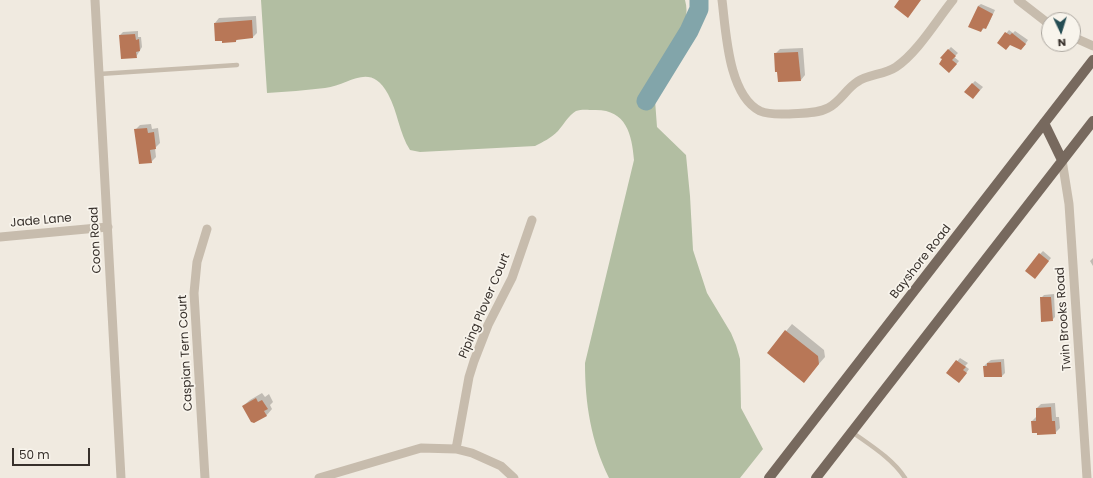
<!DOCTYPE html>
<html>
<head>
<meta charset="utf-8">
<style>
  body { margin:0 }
  #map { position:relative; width:1093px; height:478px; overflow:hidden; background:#f0eae0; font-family:Poppins,sans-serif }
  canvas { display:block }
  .north { position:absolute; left:1041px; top:12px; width:40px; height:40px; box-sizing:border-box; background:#f8f4ec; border:1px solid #aba69f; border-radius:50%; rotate:176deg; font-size:11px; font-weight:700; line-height:16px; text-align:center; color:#37302b }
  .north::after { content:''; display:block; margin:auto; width:14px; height:18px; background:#254c53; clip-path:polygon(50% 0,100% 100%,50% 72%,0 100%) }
  .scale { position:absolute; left:12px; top:448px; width:78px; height:18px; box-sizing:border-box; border:2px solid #37302b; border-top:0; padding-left:5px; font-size:12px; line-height:14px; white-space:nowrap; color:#37302b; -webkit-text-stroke:3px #f8f4ec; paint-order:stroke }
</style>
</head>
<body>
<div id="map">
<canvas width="1093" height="478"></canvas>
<div class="north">N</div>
<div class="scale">50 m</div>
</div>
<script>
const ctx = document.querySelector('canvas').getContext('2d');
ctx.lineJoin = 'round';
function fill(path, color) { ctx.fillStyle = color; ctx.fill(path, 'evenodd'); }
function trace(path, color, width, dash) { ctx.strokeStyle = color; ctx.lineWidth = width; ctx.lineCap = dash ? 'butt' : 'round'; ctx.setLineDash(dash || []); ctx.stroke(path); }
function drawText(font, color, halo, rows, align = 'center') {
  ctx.font = font + ' Poppins,sans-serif'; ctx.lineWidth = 3.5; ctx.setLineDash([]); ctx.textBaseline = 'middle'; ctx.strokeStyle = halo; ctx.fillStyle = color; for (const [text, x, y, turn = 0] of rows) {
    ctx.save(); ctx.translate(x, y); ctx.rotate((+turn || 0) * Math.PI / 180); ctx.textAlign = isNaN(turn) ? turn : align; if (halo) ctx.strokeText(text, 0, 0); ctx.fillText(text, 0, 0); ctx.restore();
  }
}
fill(new Path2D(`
  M261,0H685C693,28 668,53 653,73L657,127L686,155L690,196L693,250L707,293L731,333L736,345L740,359L741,408L763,449L740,478H609C591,441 585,404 585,363L634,160C632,134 626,109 594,110C589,110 581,109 576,111C568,116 564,124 558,131C551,138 543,142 535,146L420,152L410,150C399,133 398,112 388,94C370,61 350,85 325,88C306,90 286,92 267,93Z`), '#b2bea2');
fill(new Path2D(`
  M981,4L995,10L988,25L981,31L978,6Z
  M256,16L257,33L253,37L238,39L236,41L215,23L219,18Z
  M1009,30L1013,33L1015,31L1028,40L1024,46L998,43Z
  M138,31V37H141L142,47L136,57L120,35L123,32Z
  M951,47L958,53L954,57L959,61L952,69L948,50Z
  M803,48L805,75L801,80L775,54L780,49Z
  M975,81L983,87L976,95L972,84Z
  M151,124L152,129L158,128L160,143L155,148L156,157L151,162L135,130L140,125Z
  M1043,251L1051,258L1037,275L1040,254Z
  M1093,258V266L1090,261Z
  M1054,294L1055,317L1052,320L1041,298L1044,295Z
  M792,324L824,350L825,357L804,381L768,353Z
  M960,358L968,363L965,366L969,369L962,379L947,373Z
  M1004,359L1005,373L1002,376H985L984,366L987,363L991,360Z
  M262,393L265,397L269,394L273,402L270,405L272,409L266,416L243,406L250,400Z
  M1055,403L1056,417H1059L1060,428L1055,433L1032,421L1036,417L1037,408L1041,404Z`), '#0003');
trace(new Path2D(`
  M646,101L689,31L699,9V0`), '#82a5aa', 19);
fill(new Path2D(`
  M899,0H921L908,18L894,7Z
  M978,6L993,14L986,29L983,28L981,32L968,27Z
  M252,20L253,38L236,40V42L222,43V41H215L214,23Z
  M1005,32L1010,35L1012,33L1026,44L1021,50L1010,45L1006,50L997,43Z
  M135,34L136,40L139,39L140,51L136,52L137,58L121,59L119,35Z
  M948,49L956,56L952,60L957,64L949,73L939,64L942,59L940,58Z
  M798,52L801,81L778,82L777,72H775L774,53Z
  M972,83L980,90L973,99L964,92Z
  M147,128L148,133L154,132L156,149L150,150L152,163L139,164L134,129Z
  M1039,253L1049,261L1035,279L1025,271Z
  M1040,297H1051L1053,321L1041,322Z
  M785,330L818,356L819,364L804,383L767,353Z
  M956,360L966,367L963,370L967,373L959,383L946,373Z
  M1001,362L1002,377H984L983,366H987V363Z
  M256,398L258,402L262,400L268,409L264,411L267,416L254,423L251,422L242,406Z
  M1051,407L1052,421H1055L1056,434L1037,435V433H1032L1031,421H1036V408Z`), '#b87757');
trace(new Path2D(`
  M99,74L237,65
  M852,432C870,445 893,459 905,478`), '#c7bcad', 4.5);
trace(new Path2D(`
  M95,0L121,478
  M722,0C726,31 728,95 760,111C769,115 779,114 789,114C802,113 817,114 828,108C840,102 846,89 857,82C868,74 884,75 896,67C918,52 936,21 953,0
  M1018,0L1049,24
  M1073,37L1093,46
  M1062,160L1069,204L1087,478
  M0,237L108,227
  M456,449L469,377L474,361L488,325L512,278L532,220
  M205,478L194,293L197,262L207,229
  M319,478L421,448L456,449L472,453L501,466L514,478`), '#c7bcad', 9);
trace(new Path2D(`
  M1044,123L1062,160
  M769,478L1093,60
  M816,478L1093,121`), '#77695e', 10);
drawText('12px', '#37302b', '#f8f4ec', [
  ["Jade Lane",41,221,-5],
  ["Coon Road",96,240,-93],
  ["Bayshore Road",921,262,-52],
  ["Piping Plover Court",485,306,-67],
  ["Twin Brooks Road",1064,319,-94],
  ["Caspian Tern Court",186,353,-93]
]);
</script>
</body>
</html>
